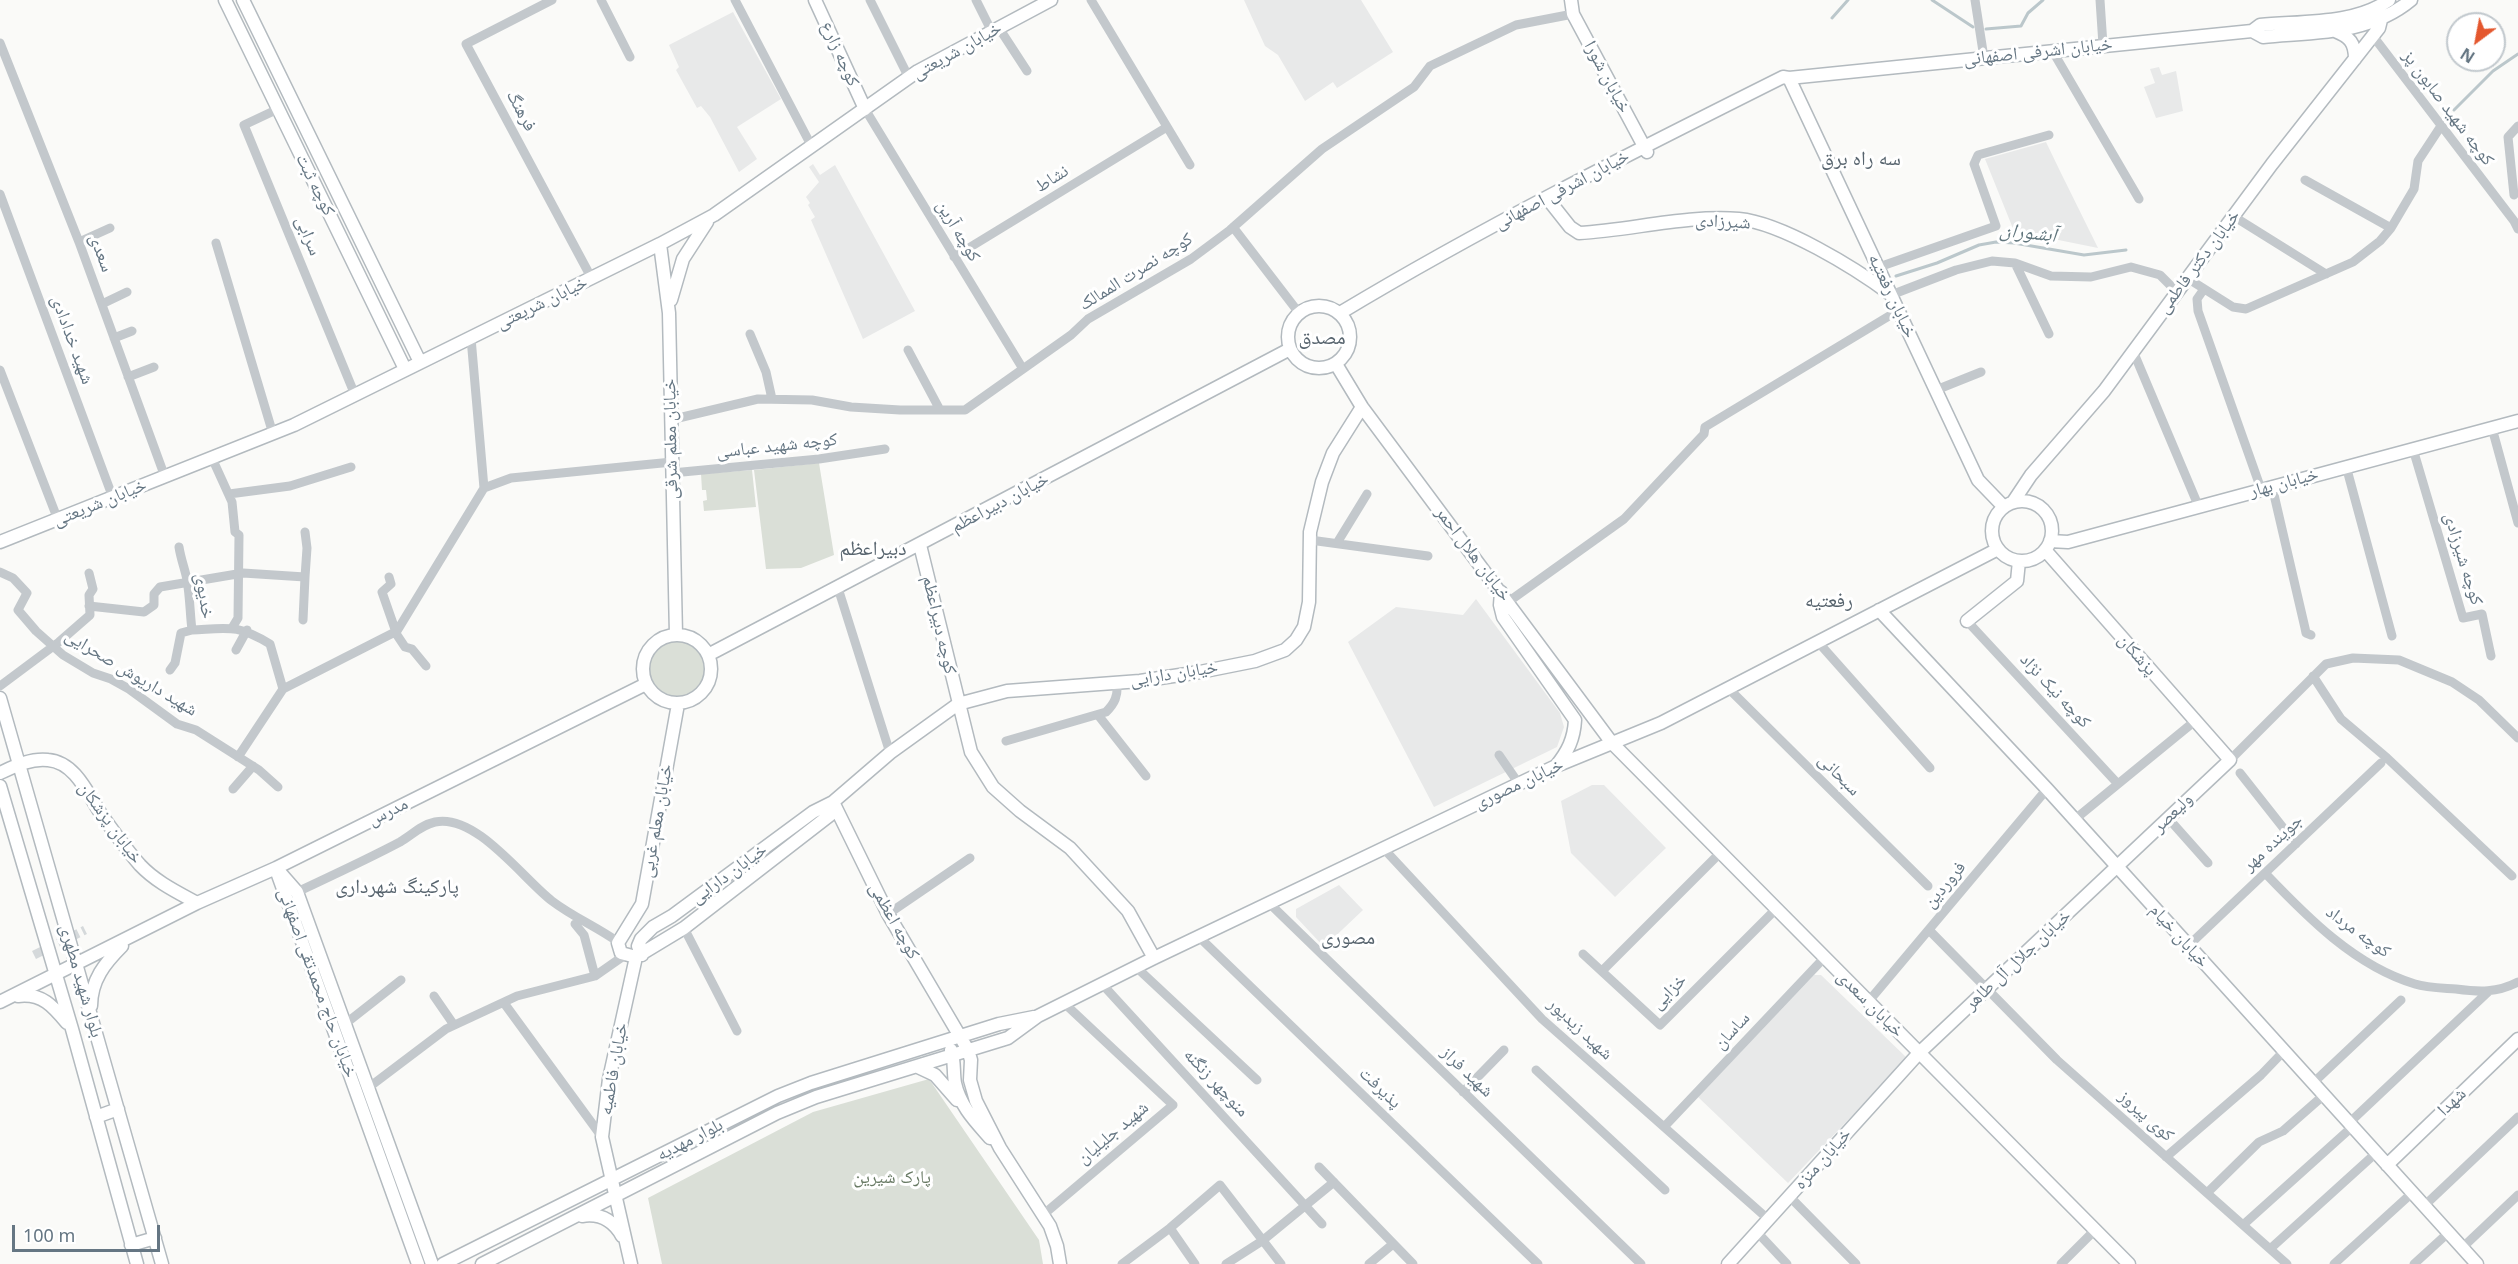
<!DOCTYPE html>
<html>
<head>
<meta charset="utf-8">
<style>
  body { margin:0 }
  #map { position:relative; width:2518px; height:1264px; overflow:hidden; background:#fafaf8; font-family:"Noto Sans",sans-serif }
  canvas { display:block }
  .north { position:absolute; left:2446px; top:12px; width:60px; height:60px; box-sizing:border-box; background:#fff; border:2px solid #c1c8cd; border-radius:50%; rotate:212deg; font-size:16px; font-weight:700; line-height:24px; text-align:center; color:#657683 }
  .north::after { content:''; display:block; margin:auto; width:21px; height:27px; background:#e4572e; clip-path:polygon(50% 0,100% 100%,50% 72%,0 100%) }
  .scale { position:absolute; left:12px; top:1225px; width:148px; height:27px; box-sizing:border-box; border:3px solid #657683; border-top:0; padding-left:8px; font-size:18px; line-height:21px; white-space:nowrap; color:#657683; -webkit-text-stroke:4px #fff; paint-order:stroke }
</style>
</head>
<body>
<div id="map">
<canvas width="2518" height="1264"></canvas>
<div class="north">N</div>
<div class="scale">100 m</div>
</div>
<script>
const ctx = document.querySelector('canvas').getContext('2d');
ctx.lineJoin = 'round';
function fill(path, color) { ctx.fillStyle = color; ctx.fill(path, 'evenodd'); }
function trace(path, color, width, dash) { ctx.strokeStyle = color; ctx.lineWidth = width; ctx.lineCap = dash ? 'butt' : 'round'; ctx.setLineDash(dash || []); ctx.stroke(path); }
function drawText(font, color, halo, rows, align = 'center') {
  ctx.font = font + ' "Noto Sans","Noto Naskh Arabic",sans-serif'; ctx.lineWidth = 6; ctx.setLineDash([]); ctx.textBaseline = 'middle'; ctx.strokeStyle = halo; ctx.fillStyle = color; for (const [text, x, y, turn = 0] of rows) {
    ctx.save(); ctx.translate(x, y); ctx.rotate((+turn || 0) * Math.PI / 180); ctx.textAlign = isNaN(turn) ? turn : align; if (halo) ctx.strokeText(text, 0, 0); ctx.fillText(text, 0, 0); ctx.restore();
  }
}
fill(new Path2D(`
  M1244,0H1361L1393,52L1337,88L1333,82L1305,101L1278,55L1265,46Z
  M733,12L781,99L737,127L757,159L739,172L710,117L701,106L697,108L676,70L679,67L669,45Z
  M2159,67L2162,75L2176,71L2183,111L2156,118L2144,87L2155,83L2150,69Z
  M2046,142L2059,169L2098,248L2014,231L1985,159Z
  M813,164L820,175L835,165L915,311L863,339L811,220L815,217L808,205L810,203L806,197L819,182L809,167Z
  M1476,599L1560,713L1564,727L1557,747L1434,807L1348,642L1396,607L1463,615Z
  M1592,785H1604L1666,848L1615,897L1571,853L1561,801Z
  M1339,885L1363,910L1324,947L1296,917V909Z
  M1814,975H1821L1907,1058L1788,1183L1698,1097Z`), '#e8e9e9');
fill(new Path2D(`
  M819,463L834,555L801,568L766,569L754,470Z
  M752,470L756,507L704,511L703,501L707,500L706,490H702L701,474Z
  M646 669a30 30 0 1 1 60 0a30 30 0 1 1-60 0Z
  M929,1079L1039,1240L1043,1264H662L648,1198L813,1112Z`), '#dadfd7');
trace(new Path2D(`
  M1932,0L1973,27
  M1832,18L1848,0
  M1986,29L2021,26L2028,13L2043,0
  M2454,110L2493,71L2518,54
  M1896,276L1937,263L1979,245L1996,242L2014,243L2084,255L2126,250`), '#bbc7cb', 3);
trace(new Path2D(`
  M34,955L85,930`), '#d5d9db', 9, [9, 4.5]);
const secondary = new Path2D(`
  M225,0L405,369
  M243,0L420,362
  M815,0L865,109
  M1571,0L1573,14L1647,152
  M2252,31L2263,37C2314,32 2369,35 2411,0
  M2335,31C2350,37 2355,43 2355,59
  M1789,78L1978,480L2004,507
  M1551,203L1570,227L1579,233C1632,230 1686,215 1739,219C1782,223 1855,268 1890,294
  M660,244L669,313L676,635
  M671,300L683,259L707,222
  M1288 337a31 31 0 1 1 62 0a31 31 0 1 1-62 0Z
  M1340,313C1483,227 1633,152 1783,77L1789,78L2252,31L2260,25C2301,21 2354,25 2389,0
  M1336,364L1362,407L1612,743L2129,1264
  M1992 531a30 30 0 1 1 60 0a30 30 0 1 1-60 0Z
  M2013,502L2031,475L2104,391L2272,164L2379,28L2381,20
  M2050,541L2068,542L2518,421
  M0,542L294,425L660,244L714,215L918,71L1051,0
  M920,545L971,752L993,787L1020,811L1070,848L1128,911L1154,958
  M1501,592L1500,605L1503,617L1575,720C1574,739 1568,751 1556,766
  M1879,610L2047,789L2477,1264
  M1967,621L2017,581L2019,561
  M643 669a34 34 0 1 1 68 0a34 34 0 1 1-68 0Z
  M708,655L1290,349
  M0,698L162,1264
  M0,773C15,766 31,758 48,760C75,762 88,794 101,814C113,831 126,849 140,865C156,882 177,892 197,903
  M0,786L72,1029L137,1264
  M833,802L888,914L968,1050L971,1060L970,1080L976,1101L1000,1148L1050,1226L1057,1246L1060,1264
  M276,868L297,892L432,1264
  M278,875L418,1264
  M642,955L638,946L641,939L653,927L672,916L813,812L833,802L890,753L958,704L1007,691L1140,681L1200,672L1255,661L1285,650L1296,640L1304,627L1309,602L1310,532L1322,482L1333,453L1362,407
  M636,957L621,953L618,943L642,904L678,704
  M636,957L684,928L830,815L833,802
  M18,996C42,993 53,1006 67,1023
  M0,1002L197,903L276,868L646,684
  M91,1006C91,980 105,963 122,946
  M951,1050C955,1061 953,1072 955,1083C960,1106 975,1121 990,1138
  M918,1067L935,1075L957,1100
  M96,1117L118,1109
  M2387,1165L2518,1039
  M582,1216C600,1213 613,1220 622,1236
  M131,1245L155,1238
  M443,1264L778,1096L811,1083L999,1024L1034,1017
  M482,1264L777,1113L816,1097L1008,1038L1038,1016L1154,958L1556,766L1661,723L1998,549
  M631,1264L602,1137L609,1079L636,957
  M1728,1264L1919,1053L2230,760L2045,550`);
trace(secondary, '#b3babf', 15);
trace(new Path2D(`
  M552,0L466,44L592,279
  M601,0L630,57
  M735,0L812,147
  M870,0L909,78
  M976,0L992,32
  M1091,0L1190,165
  M1975,0L1984,58
  M2100,0L2103,45
  M999,28L1027,71
  M2373,36L2514,221L2518,229
  M0,43L79,242L165,477
  M2052,50L2139,199
  M278,109L244,125L355,395
  M865,109L1023,369
  M2305,180L2391,228
  M0,194L113,498
  M2514,195L2508,137L2518,126
  M2233,216L2326,274
  M1233,227L1299,313
  M79,242L110,228
  M216,243L273,434
  M954,257L1167,127
  M2015,263L2051,276L2091,277L2131,267L2160,275L2177,292
  M1879,267L1996,226L1974,164L1978,155L2049,135
  M2187,278L2233,307L2246,309L2353,262L2380,241L2391,228L2414,189L2418,161L2441,126
  M2204,289L2197,299L2198,311L2261,489
  M1891,295L1956,270L1992,261L2015,263L2049,334
  M102,304L127,292
  M750,334L766,372L772,399
  M114,338L132,331
  M471,338L484,488
  M908,350L940,410
  M2133,351L2198,505
  M0,370L58,520
  M128,377L154,367
  M1936,390L1981,372
  M670,420L758,399L812,400L851,407L900,410H965L1071,335L1088,319L1191,259L1230,230L1322,149L1414,87L1430,66L1516,25L1573,14
  M2492,428L2518,523
  M2413,449L2463,618L2482,614L2491,656
  M212,458L232,502L235,532L239,535L238,618L232,628
  M2346,466L2392,636
  M672,473L819,459L885,449
  M2272,486L2305,628L2306,633L2311,635
  M229,494L290,486L351,467
  M1310,540L1428,556
  M1337,543L1367,494
  M179,547C181,560 185,569 187,580C190,597 190,614 192,630C229,628 237,624 270,644L283,689
  M0,572L13,578L27,593L18,610L36,631L63,655L93,673L111,679L129,689L177,724L196,730L259,770L278,787
  M389,577L391,584L382,592L397,635L405,647L412,649L426,666
  M838,588L890,753
  M1508,602L1624,519L1704,434L1705,427L1899,310
  M89,606L144,612L154,605V594L160,587L243,573L305,577L307,548L305,532
  M303,620L305,577
  M1967,621L2118,784
  M397,631L484,488L511,478L672,462
  M1818,642L1930,768
  M236,650L247,630
  M170,670L175,663L181,633L192,630
  M2313,676L2341,719L2387,758L2512,876
  M0,686L59,642L90,615L89,595L93,589L89,573
  M1728,688L1928,886
  M1098,715L1146,776
  M1006,741L1106,712C1115,703 1118,696 1117,683
  M1499,755L1519,784
  M238,757L283,689L397,631
  M2230,760L2326,664L2353,658L2399,660L2452,682L2479,700L2518,738
  M2240,773L2296,844
  M233,789L253,766
  M2168,818L2208,863
  M2074,820L2195,721
  M1384,849L1542,1019L1768,1219
  M2265,873C2307,917 2355,966 2415,984C2427,988 2443,988 2456,989C2479,992 2497,993 2518,982
  M297,892C331,876 366,860 400,842C412,835 421,825 435,822C476,813 523,879 552,901C573,917 597,927 618,942
  M1270,904L1641,1264
  M888,914L970,858
  M575,924L584,935L595,976
  M684,928L737,1031
  M1929,930L2057,1060L2287,1264
  M1198,936L1538,1264
  M2188,946L2381,763
  M1583,954L1660,1025L1776,909
  M1136,967L1257,1080
  M1602,971L1720,853
  M1102,984L1322,1224
  M434,996L454,1025
  M1868,1002L2047,789
  M504,1003L602,1137
  M345,1024L401,980
  M1536,1070L1665,1190
  M2313,1083L2401,1000
  M368,1088L446,1029L517,996L595,976L625,955
  M1463,1092L1504,1050
  M2349,1123L2488,992
  M1664,1127L1824,958
  M2166,1157L2261,1075L2284,1051
  M1319,1167L1413,1264
  M2207,1193L2259,1142L2283,1131L2324,1095
  M1789,1196L1856,1264
  M2424,1206L2518,1117
  M1044,1214L1173,1105L1064,1003
  M2243,1225L2352,1127
  M1170,1228L1195,1264
  M1757,1232L1787,1264
  M2462,1248L2518,1195
  M2270,1249L2376,1153
  M1122,1264L1170,1228L1220,1185L1281,1264
  M1226,1264L1262,1241L1334,1182
  M1369,1264L1393,1244
  M2061,1264L2095,1230
  M2334,1264L2412,1193
  M2414,1264L2448,1233`), '#c3c8cc', 9);
trace(secondary, '#fff', 12);
drawText('18px', '#657683', '#fff', [
  ["خیابان شریعتی",957,51,-29],
  ["خیابان اشرفی اصفهانی",2038,52,-6],
  ["کوچه زارع",840,54,66],
  ["خیابان شورا",1607,77,62],
  ["کوچه شهید صابون پز",2448,108,53],
  ["فرهنگ",521,111,62],
  ["نشاط",1052,179,-32],
  ["کوچه ثبت",315,185,64],
  ["خیابان اشرفی اصفهانی",1562,190,-28],
  ["شیرزادی",1723,222,3],
  ["کوچه آرین",958,231,59],
  ["سرابی",308,236,68],
  ["سعدی",101,253,70],
  ["خیابان دکتر فاطمی",2199,262,-53],
  ["کوچه نصرت الممالک",1136,272,-32],
  ["خیابان رفعتیه",1892,296,65],
  ["خیابان شریعتی",542,303,-26],
  ["شهید خدادادی",72,340,70],
  ["خیابان معلم شرقی",671,439,-91],
  ["کوچه شهید عباسی",777,446,-6],
  ["خیابان بهار",2284,483,-15],
  ["خیابان شریعتی",100,503,-22],
  ["خیابان دبیراعظم",1000,503,-28],
  ["خیابان هلال احمر",1473,554,53],
  ["کوچه شیرزادی",2463,559,73],
  ["خدیوی",204,596,81],
  ["کوچه دبیراعظم",939,625,77],
  ["پزشکان",2137,655,49],
  ["شهید داریوش صحرایی",131,673,31],
  ["خیابان دارایی",1174,674,-9],
  ["کوچه نیک نژاد",2055,691,47],
  ["سبحانی",1839,775,45],
  ["خیابان مصوری",1519,784,-25],
  ["مدرس",388,812,-26],
  ["ولیعصر",2173,813,-44],
  ["خیابان معلم غربی",657,821,-80],
  ["خیابان پزشکان",110,823,54],
  ["جوینده مهر",2273,843,-43],
  ["خیابان دارایی",729,874,-36],
  ["فروردین",1945,885,-50],
  ["کوچه اعظمی",894,921,61],
  ["کوچه مرداد",2358,932,36],
  ["خیابان خیام",2179,936,48],
  ["خیابان جلال آل طاهر",2018,960,-43],
  ["بلوار شهید مطهری",81,981,74],
  ["خیابان حاج محمدتقی اصفهانی",317,983,70],
  ["خزایی",1669,992,-45],
  ["خیابان سعدی",1870,1004,45],
  ["شهید زیدپور",1580,1029,43],
  ["ساسان",1732,1031,-47],
  ["خیابان فاطمیه",614,1069,-80],
  ["شهید فراز",1467,1072,44],
  ["منوچهر زنگنه",1216,1083,47],
  ["پذیرفت",1380,1088,44],
  ["شهدا",2452,1102,-44],
  ["کوی پیروز",2146,1116,42],
  ["شهید جلیلیان",1113,1133,-40],
  ["بلوار مهدیه",690,1140,-27],
  ["خیابان منزه",1823,1159,-48]
]);
drawText('18px', '#687a64', '#fff', [
  ["پارک شیرین",892,1178]
]);
drawText('20px', '#57646e', '#fff', [
  ["سه راه برق",1861,159],
  ["مصدق",1322,338],
  ["دبیراعظم",873,549],
  ["رفعتیه",1829,601],
  ["پارکینگ شهرداری",397,887],
  ["مصوری",1348,938]
]);
drawText('italic 20px', '#60757c', '#fff', [
  ["آبشوران",2028,233,6]
]);
</script>
</body>
</html>
